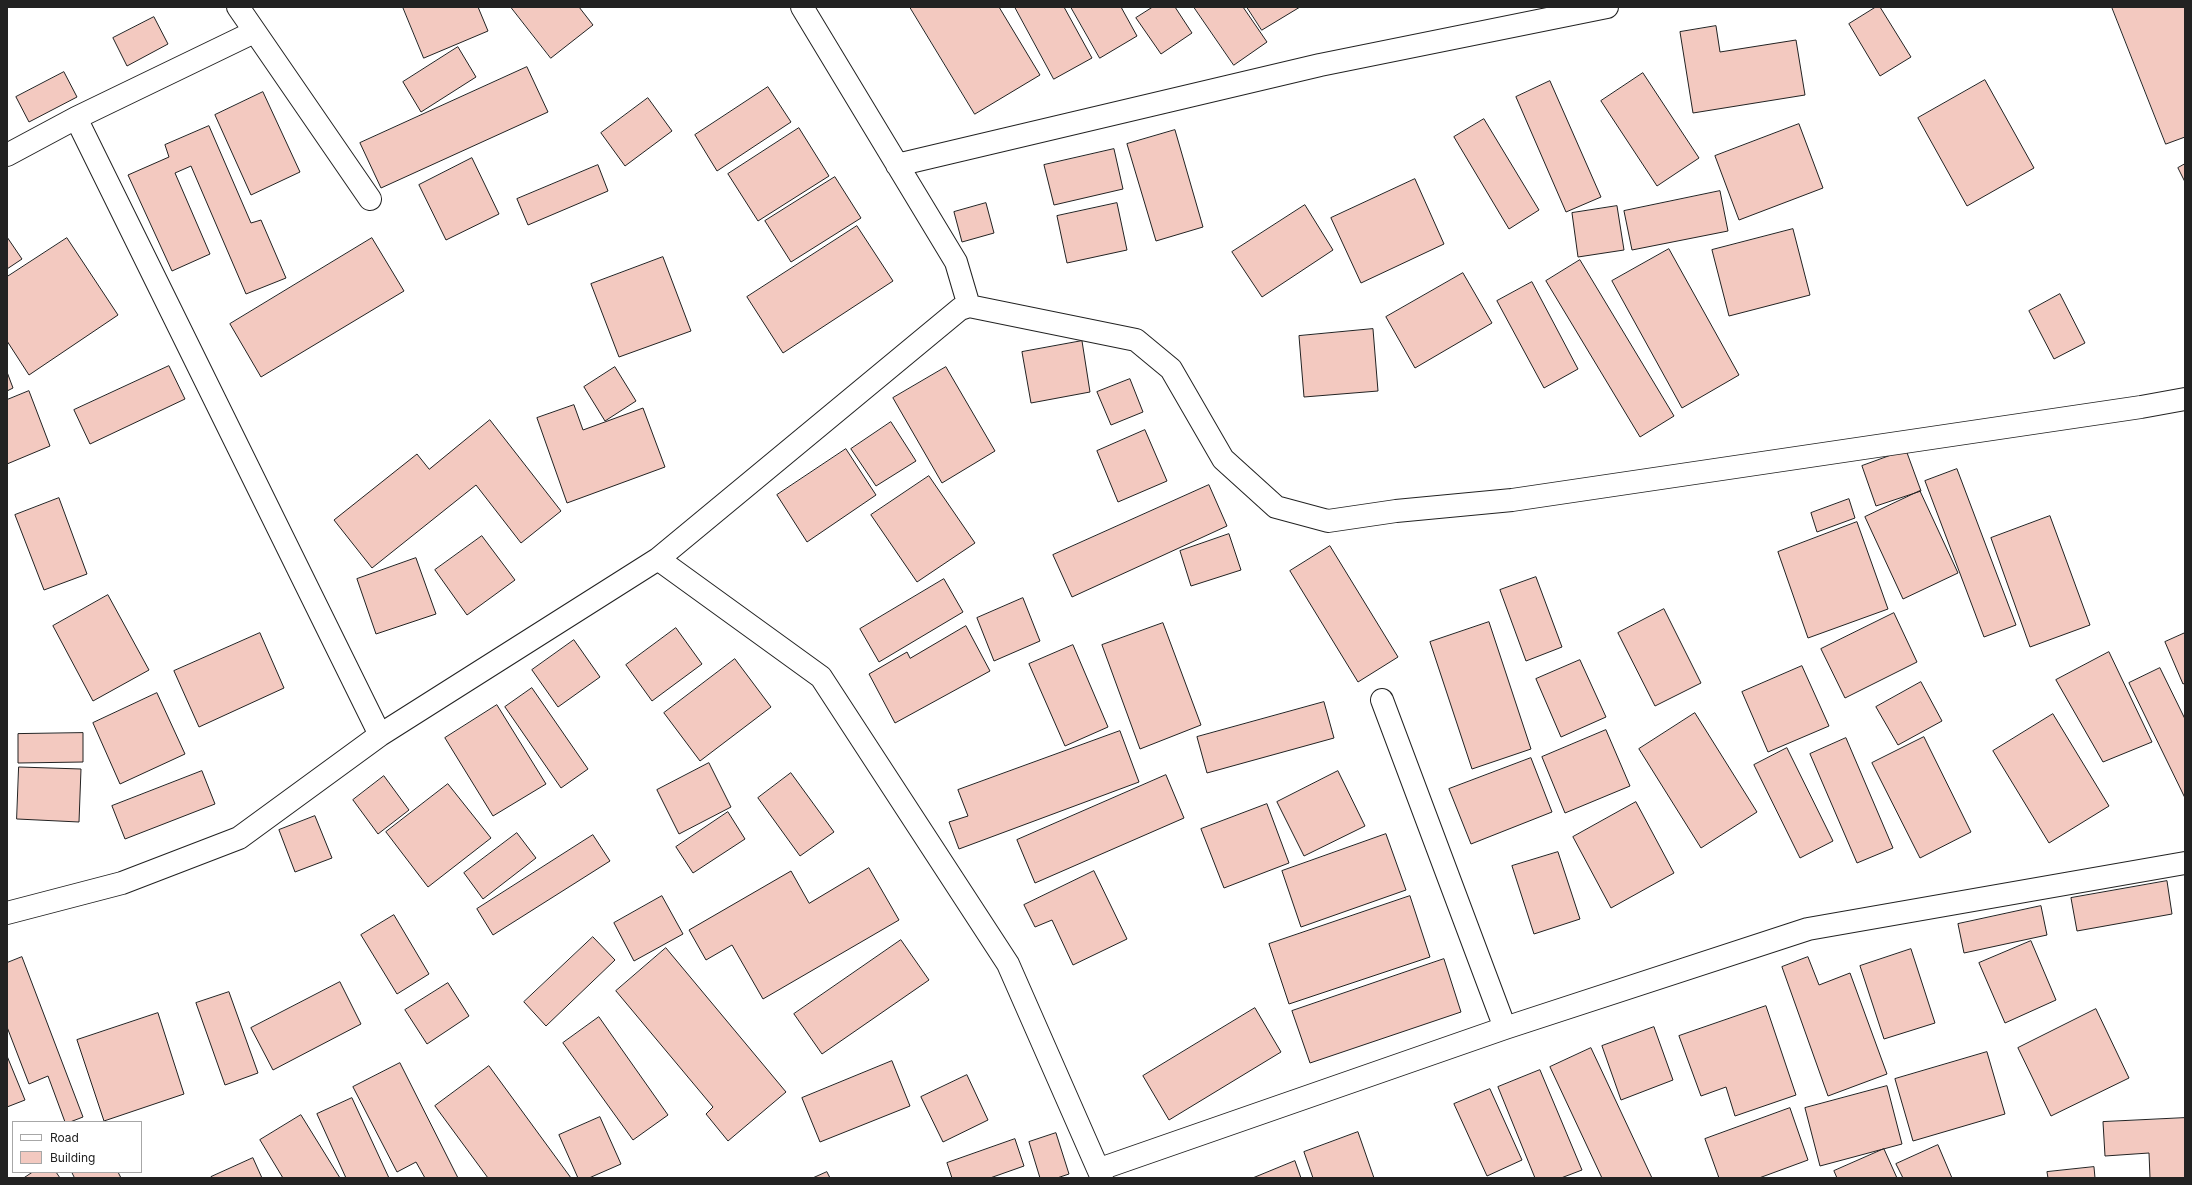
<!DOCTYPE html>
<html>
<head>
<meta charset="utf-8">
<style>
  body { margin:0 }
  #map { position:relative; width:2192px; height:1185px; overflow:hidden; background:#fff; font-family:Inter,sans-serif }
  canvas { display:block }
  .frame { position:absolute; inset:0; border:8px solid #222; pointer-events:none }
  .legend { position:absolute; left:12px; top:1121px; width:130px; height:52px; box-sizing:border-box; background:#fff; border:1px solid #a7a7a7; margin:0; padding:5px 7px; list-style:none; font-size:12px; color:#222 }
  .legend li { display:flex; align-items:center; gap:8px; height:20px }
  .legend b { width:20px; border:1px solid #a7a7a7 }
</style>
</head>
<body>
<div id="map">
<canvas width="2192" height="1185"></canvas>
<div class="frame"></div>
<ul class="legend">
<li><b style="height:5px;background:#fff"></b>Road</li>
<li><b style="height:11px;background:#f3c9c0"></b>Building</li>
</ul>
</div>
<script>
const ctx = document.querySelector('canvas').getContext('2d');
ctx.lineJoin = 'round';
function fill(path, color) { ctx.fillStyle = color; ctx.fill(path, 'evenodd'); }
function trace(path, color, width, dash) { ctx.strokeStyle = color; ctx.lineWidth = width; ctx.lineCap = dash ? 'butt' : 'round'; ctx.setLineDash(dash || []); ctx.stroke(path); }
const building = new Path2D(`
  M403,7H478L488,31L424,58Z
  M511,7H579L593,25L551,58Z
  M910,7H999L1040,75L975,114Z
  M1015,7H1064L1092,58L1054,79Z
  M1071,7H1121L1137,36L1100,58Z
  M1153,7H1175L1192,33L1161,54L1136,18Z
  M1194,7H1243L1267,42L1234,65Z
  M1247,7H1300L1262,30Z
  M1876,7H1880L1911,57L1880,76L1849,24Z
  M2112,7H2185V137L2166,144Z
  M154,17L168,44L127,66L113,38Z
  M1716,26L1720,52L1796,40L1805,95L1693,113L1680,32Z
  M458,47L476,77L421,112L403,82Z
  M527,67L548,112L381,188L360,143Z
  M64,72L77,97L29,122L16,97Z
  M1643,73L1699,158L1657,186L1601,101Z
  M1985,80L2034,168L1967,206L1918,118Z
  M1550,81L1601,197L1566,212L1516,97Z
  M768,87L791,122L717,171L695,135Z
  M263,92L300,172L251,195L215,115Z
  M648,98L672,131L625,166L601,133Z
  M1484,119L1539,210L1509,229L1454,137Z
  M1799,124L1823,188L1739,220L1715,156Z
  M209,126L251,223L261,220L286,278L246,294L191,166L175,173L210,254L172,271L128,175L169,157L165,145Z
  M799,128L829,176L758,221L728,174Z
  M1175,130L1203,227L1156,241L1127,144Z
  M1114,149L1123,189L1054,205L1044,165Z
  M472,158L499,214L446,240L419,185Z
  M2185,164V182L2178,168Z
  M598,165L608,191L528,225L517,199Z
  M835,177L861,218L791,262L765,221Z
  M1415,179L1444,244L1361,283L1331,218Z
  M1720,191L1728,231L1632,250L1624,211Z
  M986,203L994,233L962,242L954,212Z
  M1117,203L1127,250L1067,263L1057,216Z
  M1305,205L1333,250L1262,297L1232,252Z
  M1617,206L1624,250L1578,257L1572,213Z
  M857,226L893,281L783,353L747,297Z
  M1793,229L1810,295L1729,316L1712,250Z
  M7,237L22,259L7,269Z
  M67,238L118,315L29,375L7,341V277Z
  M372,238L404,291L261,377L230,324Z
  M1669,249L1739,375L1682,408L1612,281Z
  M663,257L691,331L619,357L591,284Z
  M1580,260L1674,416L1640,437L1546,281Z
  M1463,273L1492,323L1415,368L1386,317Z
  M1532,282L1578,369L1544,388L1497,301Z
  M2060,294L2085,343L2054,359L2029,311Z
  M1373,329L1378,391L1304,397L1299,336Z
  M1082,341L1090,392L1031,403L1022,352Z
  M169,366L185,399L90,444L74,410Z
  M615,367L636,401L605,421L584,387Z
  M946,367L995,451L942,483L893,398Z
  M7,372L13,388L7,391Z
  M1130,379L1143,412L1111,425L1097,392Z
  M29,391L50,446L7,464V400Z
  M574,405L583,430L643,408L665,467L567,503L537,418Z
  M490,420L561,511L521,543L476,485L372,568L334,520L417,454L429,469Z
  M891,422L916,461L876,486L851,449Z
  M1145,430L1167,481L1118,502L1097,451Z
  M846,449L876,495L807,542L777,495Z
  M1906,450L1921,491L1876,506L1862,466Z
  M1957,469L2016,625L1984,637L1925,481Z
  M929,476L975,543L917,582L871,515Z
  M1209,485L1227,526L1072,597L1053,555Z
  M1920,491L1958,573L1903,599L1865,517Z
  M59,498L87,574L44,590L15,515Z
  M1849,499L1855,518L1817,532L1811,513Z
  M2050,516L2090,625L2030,647L1991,538Z
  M1857,522L1888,609L1808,638L1778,552Z
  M1229,534L1241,570L1191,586L1180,551Z
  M482,536L515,580L467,615L435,570Z
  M1330,546L1398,657L1358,682L1290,571Z
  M416,558L436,614L376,634L357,579Z
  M1536,577L1562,647L1526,661L1500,590Z
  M944,579L963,612L879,662L860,629Z
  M108,595L149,670L93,701L53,626Z
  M1023,598L1040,641L994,661L977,618Z
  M1664,609L1701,683L1655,706L1618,633Z
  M1894,613L1917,662L1845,698L1821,649Z
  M1489,622L1531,749L1472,769L1430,642Z
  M1163,623L1201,725L1140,749L1102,645Z
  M966,626L990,671L895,723L869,674L907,652L910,658Z
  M676,628L702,664L652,701L626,665Z
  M260,633L284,688L199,727L174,671Z
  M2185,633V683L2183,684L2165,642Z
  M574,640L600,677L558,707L532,670Z
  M1073,645L1108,727L1065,746L1029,664Z
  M2109,652L2152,742L2103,762L2056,680Z
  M735,659L771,707L700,761L664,713Z
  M1580,660L1606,717L1561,737L1536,679Z
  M1802,666L1829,726L1768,752L1742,692Z
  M2160,668L2185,719V798L2129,683Z
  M1921,682L1942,721L1898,745L1876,707Z
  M532,688L588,769L561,788L505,707Z
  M157,693L185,754L120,784L93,723Z
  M1324,702L1334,738L1207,773L1197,737Z
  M497,705L546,784L493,816L445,738Z
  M1695,713L1757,812L1701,848L1639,749Z
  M2053,714L2109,806L2049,843L1993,751Z
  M1606,730L1630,786L1565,813L1542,757Z
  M1120,731L1139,782L959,849L949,822L968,816L958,790Z
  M83,733V762L18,763V734Z
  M1924,737L1971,832L1920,858L1872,763Z
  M1846,738L1893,848L1857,863L1810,754Z
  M1787,748L1833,841L1800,858L1754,765Z
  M1531,758L1552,812L1471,844L1449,789Z
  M709,763L731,807L679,834L657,790Z
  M19,767L81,769L79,822L17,819Z
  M202,771L215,804L125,839L112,806Z
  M1338,771L1365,826L1304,856L1277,802Z
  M791,773L834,832L800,856L758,798Z
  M1166,775L1184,818L1035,883L1017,840Z
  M384,776L409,810L378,834L353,800Z
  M448,784L491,838L428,887L386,832Z
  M1636,802L1674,873L1611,908L1573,837Z
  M1267,804L1289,863L1224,888L1201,829Z
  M728,812L745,839L693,873L676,847Z
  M315,816L332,858L295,872L279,830Z
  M517,833L536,858L483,899L464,873Z
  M1386,834L1406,890L1301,927L1282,871Z
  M593,835L610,861L493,935L477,909Z
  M1558,852L1580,919L1534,934L1512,866Z
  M869,868L899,920L763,999L732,945L706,960L689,930L791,871L809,903Z
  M1094,871L1127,939L1073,965L1052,920L1035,927L1024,905Z
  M2167,881L2172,914L2077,931L2071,898Z
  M662,896L683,934L634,961L614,923Z
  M1410,896L1430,957L1289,1004L1269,944Z
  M2041,906L2047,935L1964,953L1958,924Z
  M394,915L429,974L397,994L361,935Z
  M593,937L615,960L546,1026L524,1002Z
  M901,940L929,980L822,1054L794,1014Z
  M2031,941L2056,1000L2005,1023L1979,963Z
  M666,948L786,1092L728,1141L706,1114L713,1107L616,991Z
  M1911,949L1935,1023L1884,1039L1860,966Z
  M22,957L83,1117L70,1122H65L48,1076L29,1084L7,1027V963Z
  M1808,957L1819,985L1850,973L1887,1074L1828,1096L1782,967Z
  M1444,959L1461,1012L1310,1063L1292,1011Z
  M340,982L361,1024L273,1070L251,1028Z
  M448,983L469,1016L427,1044L405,1010Z
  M229,992L258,1073L225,1085L196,1003Z
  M1766,1006L1796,1095L1735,1116L1726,1087L1701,1096L1679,1036Z
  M1255,1008L1281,1052L1169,1120L1143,1076Z
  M2096,1009L2129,1078L2051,1116L2018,1048Z
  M158,1013L184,1094L104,1121L77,1040Z
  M599,1017L668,1115L633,1140L563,1043Z
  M1654,1027L1673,1080L1621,1100L1602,1046Z
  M1591,1048L1652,1178H1602L1550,1067Z
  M1987,1052L2005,1114L1913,1141L1895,1079Z
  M7,1056L25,1100L7,1107Z
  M892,1061L910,1106L820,1142L802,1098Z
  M400,1063L458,1178H425L416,1162L397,1172L353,1087Z
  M489,1066L571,1178H488L435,1106Z
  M1540,1070L1582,1170L1561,1178H1535L1498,1087Z
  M967,1075L988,1120L943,1142L921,1097Z
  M1887,1086L1902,1144L1820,1166L1805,1108Z
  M1490,1089L1522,1160L1487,1176L1454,1104Z
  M352,1098L389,1178H346L317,1114Z
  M1790,1108L1808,1160L1759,1178H1719L1705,1139Z
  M301,1115L340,1178H283L260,1140Z
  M600,1117L621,1164L589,1178H578L559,1135Z
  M2185,1118V1178H2150L2149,1153L2105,1156L2103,1122Z
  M1358,1132L1374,1178H1313L1304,1152Z
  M1056,1133L1069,1174L1057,1178H1040L1029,1142Z
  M1015,1139L1024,1166L990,1178H952L947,1163Z
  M1938,1145L1952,1178H1903L1896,1164Z
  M1884,1149L1897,1178H1837L1834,1171Z
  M253,1158L262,1178H211V1177Z
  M1295,1161L1301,1178H1253Z
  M2094,1167L2095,1178H2048L2047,1172Z
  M33,1172H56L60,1178H24Z
  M72,1172H118L121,1178H75Z
  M827,1172L830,1178H813Z`);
fill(building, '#f3c9c0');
trace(building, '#222', 1);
const minor = new Path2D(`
  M238,7L370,199
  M76,118L380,735
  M7,155L76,118L254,32
  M897,165L1320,65L1607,7
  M969,306L1136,340L1171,369L1223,459L1276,507L1328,521L1396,511L1512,500L2141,407L2185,399
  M658,559L821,677L1008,964L1102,1178
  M1382,700L1505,1028
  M7,913L122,883L239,838L380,735L658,559L960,309L969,306L956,262L802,7
  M1100,1169L1505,1028L1808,929L2185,863`);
trace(minor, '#222', 24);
trace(minor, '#fff', 22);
</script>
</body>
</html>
